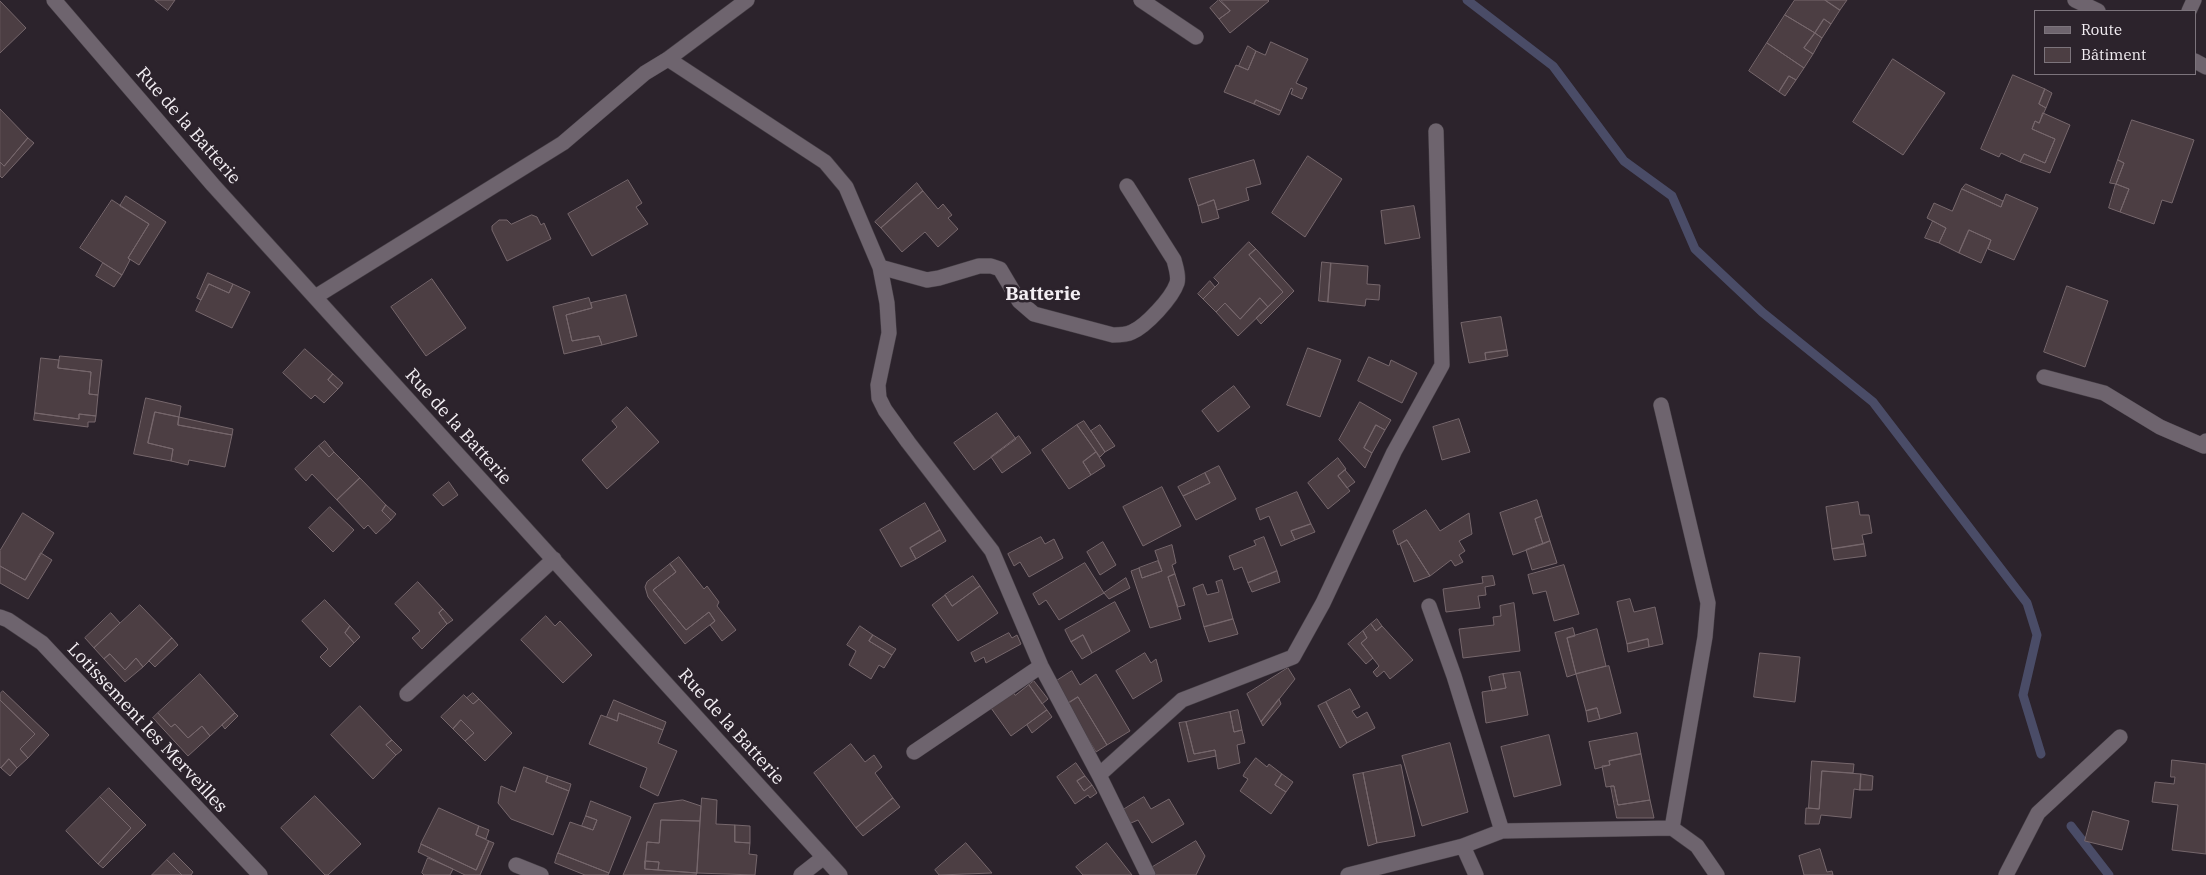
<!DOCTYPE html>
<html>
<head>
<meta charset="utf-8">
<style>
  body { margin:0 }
  #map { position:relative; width:2206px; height:875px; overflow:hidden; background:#2c232c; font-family:"IBM Plex Serif",serif }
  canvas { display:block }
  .legend { position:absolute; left:2034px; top:10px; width:162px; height:65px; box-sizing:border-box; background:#2c232c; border:1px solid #7c747c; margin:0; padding:6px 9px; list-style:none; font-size:15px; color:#f3eef3 }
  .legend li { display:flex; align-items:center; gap:10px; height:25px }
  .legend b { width:25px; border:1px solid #7c747c }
</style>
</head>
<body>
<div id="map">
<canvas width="2206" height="875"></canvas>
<ul class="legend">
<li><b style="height:6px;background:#6e646e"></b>Route</li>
<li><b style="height:14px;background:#4c3e43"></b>Bâtiment</li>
</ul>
</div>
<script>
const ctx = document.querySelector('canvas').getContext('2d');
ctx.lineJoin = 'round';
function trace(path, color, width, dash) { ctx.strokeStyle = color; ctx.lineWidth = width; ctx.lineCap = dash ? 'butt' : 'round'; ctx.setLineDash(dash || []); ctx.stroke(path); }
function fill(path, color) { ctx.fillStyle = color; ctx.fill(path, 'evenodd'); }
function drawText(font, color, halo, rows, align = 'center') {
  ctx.font = font + ' "IBM Plex Serif",serif'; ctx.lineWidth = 5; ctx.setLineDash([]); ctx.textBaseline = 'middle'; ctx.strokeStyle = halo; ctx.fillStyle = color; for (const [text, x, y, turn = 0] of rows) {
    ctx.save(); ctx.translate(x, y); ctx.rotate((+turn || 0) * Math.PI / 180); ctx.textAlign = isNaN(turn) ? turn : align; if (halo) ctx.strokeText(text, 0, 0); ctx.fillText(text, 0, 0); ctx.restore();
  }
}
trace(new Path2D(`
  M1467,0L1553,66L1624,161L1672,196L1695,249L1762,312L1873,402L2027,603L2037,635L2023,695L2041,754
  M2071,826L2109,875`), '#4a4c67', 9);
const building = new Path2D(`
  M155,0H175L168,10Z
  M1219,0L1230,11L1219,19L1210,8Z
  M1221,0H1268L1269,1L1230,33L1219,19L1230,11Z
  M1795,0H1825L1840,10L1831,24L1824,19L1815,33L1785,15Z
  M1825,0H1847L1840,10Z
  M0,1L26,28L0,53Z
  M1785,15L1815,33L1804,48L1813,54L1804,68L1767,43Z
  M1824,19L1831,24L1822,38L1815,33Z
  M1815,33L1822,38L1813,54L1804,48Z
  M1271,42L1308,59L1296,83L1307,88L1302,99L1291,94L1293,89L1291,88L1281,111L1256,100L1254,104L1224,92L1236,65L1248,70L1256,51L1265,55Z
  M1767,43L1804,68L1796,80L1789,76L1779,92L1749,71Z
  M1248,46L1256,51L1248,70L1239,66Z
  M1893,59L1945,93L1903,155L1853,122Z
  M2013,75L2045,89L2039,104L2046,108L2039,123L2035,121L2032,129L2055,139L2045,163L2024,154L2020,162L2001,153L1999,157L1981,149Z
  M1789,76L1796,80L1785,96L1779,92Z
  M2045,89L2052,93L2046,108L2039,104Z
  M1256,100L1281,111L1279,115L1254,104Z
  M0,109L28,138L4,166L0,162Z
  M2043,113L2070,125L2050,173L2020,162L2024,154L2045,163L2055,139L2032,129L2035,121L2039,123Z
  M2132,120L2194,140L2172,203L2162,200L2154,224L2120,212L2129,189L2116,184L2124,163L2118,160Z
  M28,138L34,143L2,178L0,176V162L4,166Z
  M1308,156L1342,179L1305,237L1272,213Z
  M1254,160L1261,184L1246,188L1249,200L1217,210L1214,200L1198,206L1189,179Z
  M2118,160L2124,163L2116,184L2110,183Z
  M628,180L642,203L636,207L648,224L592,256L568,214Z
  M917,183L923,191L881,228L875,222Z
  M1966,184L2003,201L2001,207L1962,189Z
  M2116,184L2129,189L2120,212L2109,208Z
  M1962,189L2001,207L2006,194L2038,208L2014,260L1988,249L1991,240L1969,230L1959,253L1939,243L1946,228L1927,218L1934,203L1952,211Z
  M923,191L938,209L943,204L952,215L948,218L958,229L938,247L925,232L902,252L881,228Z
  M126,196L166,222L139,265L128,258L149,224L120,206Z
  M112,200L149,224L128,258L130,260L122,275L80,248Z
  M1214,200L1219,218L1202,223L1198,206Z
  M1414,206L1420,238L1385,244L1381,211Z
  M532,215L537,217L541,225L544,223L551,239L507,261L492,230V226L499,220H507L511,224Z
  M1933,221L1946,228L1939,243L1925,238Z
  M1969,230L1991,240L1981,263L1959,253Z
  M1249,242L1256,249L1249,255L1283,292L1268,307L1260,298L1240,319L1225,303L1216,312L1203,299L1219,283L1214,278Z
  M1256,249L1294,291L1261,324L1256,318L1283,292L1249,255Z
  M1322,262L1331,263L1328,302L1319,301Z
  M103,263L122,275L114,287L96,276Z
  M1331,263L1368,266L1367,284L1380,285L1379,300L1366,299L1365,306L1328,302Z
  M208,273L233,284L229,293L209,284L201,300L197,298Z
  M432,279L466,328L426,356L391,307Z
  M1210,281L1215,287L1203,299L1198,294Z
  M209,284L229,293L233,284L250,292L232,328L196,311Z
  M2067,286L2108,301L2085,367L2044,352Z
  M626,295L637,336L602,345L599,336L572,341L566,315L592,308L591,303Z
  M589,298L592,308L566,315L572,341L599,336L602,345L564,354L553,307Z
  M1260,298L1268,307L1238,336L1216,312L1225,303L1240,319Z
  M1501,317L1507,350L1485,353L1486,360L1469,363L1461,323Z
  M1308,348L1341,360L1320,417L1287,405Z
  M305,349L333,374L328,380L338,389L324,403L315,395L311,399L283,373Z
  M1507,350L1508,356L1486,360L1485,353Z
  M60,356L102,360L98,395L89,394L91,372L58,368Z
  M1369,357L1389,366L1391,360L1417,373L1402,403L1358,381Z
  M41,358L59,360L58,368L91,372L89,394L98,395L96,416L79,414V419L35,413Z
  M333,374L343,383L338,389L328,380Z
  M1234,386L1250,407L1218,432L1202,411Z
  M146,398L181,406L179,417L155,412L148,443L173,449L171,461L134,454Z
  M1360,402L1391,420L1385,430L1376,425L1364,448L1372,453L1365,468L1339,440Z
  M627,407L659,442L607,489L582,460L617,427L612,421Z
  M155,412L179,417L178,425L232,435L225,467L189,460L188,465L171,461L173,449L148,443Z
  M35,413L79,419V414L96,416L95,422H88V427L34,420Z
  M997,413L1016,439L974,470L954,443Z
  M179,417L233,429L232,435L178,425Z
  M1459,419L1470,452L1442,460L1433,427Z
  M1084,421L1105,452L1100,457L1077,425Z
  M1077,425L1096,452L1083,462L1091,475L1069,489L1042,450Z
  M1100,425L1115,446L1105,452L1091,431Z
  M1376,425L1385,430L1372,453L1364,448Z
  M1019,436L1031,453L1002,473L991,457Z
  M325,441L334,452L329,457L319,446Z
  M319,446L329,457L334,452L360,478L337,500L312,474L306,481L295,469Z
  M1096,452L1105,466L1091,475L1083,462Z
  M1338,458L1346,469L1338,476L1350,491L1328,509L1308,483Z
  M1219,466L1236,499L1196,520L1183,496L1210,483L1205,473Z
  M1345,470L1355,482L1347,488L1338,476Z
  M1205,473L1210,483L1183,496L1178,487Z
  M360,478L386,505L382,511L391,520L376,534L368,525L364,529L337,500Z
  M449,482L458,495L443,506L433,495Z
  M1162,487L1181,526L1143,546L1123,507Z
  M1297,492L1311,524L1291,531L1295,540L1281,546L1269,516L1260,520L1256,509Z
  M1537,500L1542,516L1535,519L1543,544L1513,555L1500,513Z
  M1858,502L1860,515H1869L1872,533L1862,535L1864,544L1832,549L1826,507Z
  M925,503L940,530L910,548L916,559L901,567L880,530Z
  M386,505L396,514L391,520L382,511Z
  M330,507L354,530L333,552L309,528Z
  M1426,510L1440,531L1469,513L1472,534L1459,541L1465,551L1459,555L1463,562L1455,566L1451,560L1430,576L1407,540L1398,545L1393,531Z
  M23,513L54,533L25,580L0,566V551Z
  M1542,516L1550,541L1543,544L1535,519Z
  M1311,524L1315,532L1295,540L1291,531Z
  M940,530L946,541L916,559L910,548Z
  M1041,537L1045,544L1054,539L1063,558L1029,577L1020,562L1014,566L1008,554Z
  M1264,537L1277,571L1248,583L1242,567L1234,570L1229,556L1256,545L1254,541Z
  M1407,540L1430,576L1414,582L1400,544Z
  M1550,541L1557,563L1532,570L1526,550Z
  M1103,542L1116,565L1100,575L1087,552Z
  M1864,544L1866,556L1834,560L1832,549Z
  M1172,545L1176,563L1172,565L1175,574L1168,577L1181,619L1150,628L1131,571L1139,568L1142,578L1162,571L1155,551Z
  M41,553L52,560L28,599L0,583V566L25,580Z
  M679,557L704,589L707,586L719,602L717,606L736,630L722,641L710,625L715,621L709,612L686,630L653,590L676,572L670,564Z
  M1158,561L1162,571L1142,578L1139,568Z
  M1085,563L1104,593L1059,620L1046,600L1039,605L1033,594Z
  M670,564L676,572L653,590L686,630L709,612L715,621L685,644L648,597L645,587L647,582Z
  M1564,565L1579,614L1554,621L1546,591L1533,594L1528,575Z
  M1277,571L1280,582L1252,592L1248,583Z
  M1175,574L1185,605L1178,607L1168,577Z
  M973,576L980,586L952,606L945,595Z
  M1493,576L1495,585L1485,587L1486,595L1478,596L1480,608L1446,612L1443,589L1483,583L1482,577Z
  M1126,578L1130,588L1109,599L1104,593Z
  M1222,580L1233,619L1204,627L1193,588L1203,584L1207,595L1219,592L1216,582Z
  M418,582L443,609L439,613L447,624L422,649L412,638L420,631L395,604Z
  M980,586L998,613L958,641L932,605L945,595L952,606Z
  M1630,599L1634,612L1655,607L1663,644L1649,647L1648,639L1627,644L1617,602Z
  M325,600L350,626L345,633L354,643L330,667L320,657L328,649L302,621Z
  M1115,602L1130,631L1092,653L1083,635L1071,642L1065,630Z
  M1514,603L1520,651L1463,658L1459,629L1494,625L1493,617L1501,616L1500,606Z
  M140,605L172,638L143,667L136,658L125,670L110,654L104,659L94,648Z
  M443,609L453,620L447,624L439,613Z
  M111,613L120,623L94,648L85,638Z
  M546,616L555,626L560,621L592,655L563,683L521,640Z
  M1233,619L1238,634L1209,642L1204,627Z
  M1377,619L1382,626L1376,631L1371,624Z
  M1371,624L1376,631L1382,626L1413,660L1390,679L1384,671L1377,677L1373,672L1379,666L1361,643L1367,638L1363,631Z
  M350,626L360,637L354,643L345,633Z
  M860,626L873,635L869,641L892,655L884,668L879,665L871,679L849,665L856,651L847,645Z
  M1573,628L1575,636L1567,638L1576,674L1567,677L1555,633Z
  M1597,629L1606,666L1576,674L1567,638Z
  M1363,631L1367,638L1361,643L1373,658L1366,664L1348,644Z
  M1009,633L1012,638L1017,635L1021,644L986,663L984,657L975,662L971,653Z
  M873,635L896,649L892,655L869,641Z
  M1083,635L1092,653L1082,659L1071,642Z
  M172,638L178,645L155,667L149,661Z
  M1648,639L1649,647L1628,652L1627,644Z
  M1145,653L1151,663L1156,659L1162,681L1133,699L1116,671Z
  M1760,653L1800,657L1795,702L1754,697Z
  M110,654L125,670L136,658L143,667L125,682L104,659Z
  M1609,666L1621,713L1600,719L1597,708L1586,711L1576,674Z
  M1288,668L1295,679L1261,722L1247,694Z
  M1072,671L1080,685L1096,674L1130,731L1107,745L1078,697L1067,704L1055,682Z
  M1520,672L1528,715L1486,723L1482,692L1506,688L1503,674Z
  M200,674L235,713L210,736L202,726L188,738L175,724L171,727L158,713Z
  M1503,674L1506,688L1492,691L1489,677Z
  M1034,681L1048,699L1042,704L1029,685Z
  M1029,685L1047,710L1011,736L991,708L1013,692L1015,695Z
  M1350,689L1360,707L1352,711L1357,718L1367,712L1375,728L1347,743L1326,702Z
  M3,691L49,735L28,758L20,749L35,734L0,700V694Z
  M473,693L479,699L473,704L467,698Z
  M464,695L473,704L479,699L512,733L485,761L465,741L474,733L461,720L453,729L441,717Z
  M1078,697L1107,745L1096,752L1067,704Z
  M1279,699L1281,704L1263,726L1261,722Z
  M0,700L35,734L20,749L28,758L17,768L9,759L1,768L0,767Z
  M614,700L666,722L663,730L619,713L617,721L607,717Z
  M1326,702L1347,743L1340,748L1318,706Z
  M360,706L392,740L386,745L396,755L373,779L331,735Z
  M1597,708L1600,719L1588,722L1586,711Z
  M1047,710L1052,717L1032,733L1027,725Z
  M1238,710L1242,730L1234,732L1230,712Z
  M1230,712L1234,732L1242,730L1245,743L1237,745L1240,763L1218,769L1215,750L1194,754L1186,722Z
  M158,713L171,727L175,724L188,738L202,726L210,736L188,756L153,718Z
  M235,713L238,716L225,729L222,725Z
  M619,713L663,730L658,743L677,751L658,796L640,787L647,768L589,744L601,715L617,721Z
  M461,720L474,733L465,741L453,729Z
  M1186,722L1194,754L1215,750L1216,756L1188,762L1179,723Z
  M1637,733L1641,754L1609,761L1610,765L1595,769L1589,742Z
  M1549,735L1561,785L1514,797L1501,747Z
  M392,740L402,750L396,755L386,745Z
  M1450,743L1468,812L1422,826L1402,756Z
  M851,744L865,762L874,755L882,767L875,773L893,798L856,828L814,773Z
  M1641,754L1650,800L1618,805L1614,786L1606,787L1602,766L1610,765L1609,761Z
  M1256,758L1267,767L1269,764L1282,774L1275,785L1286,792L1271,814L1240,791L1248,779L1243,776L1245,772Z
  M9,759L17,768L10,776L1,768Z
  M2172,760L2206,764V854L2172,850L2178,805L2152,802L2155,782L2174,784L2175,777H2171Z
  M1812,761L1854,764L1853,773L1822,771L1819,809L1809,808Z
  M1076,763L1085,776L1077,781L1084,791L1092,785L1097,793L1090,798L1088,795L1075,804L1057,777Z
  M1401,765L1415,836L1377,843L1363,773Z
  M524,767L548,776L546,782L569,791L553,835L511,819L498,803L501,786L515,792Z
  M1822,771L1861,774L1860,790L1854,789L1851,818L1821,815L1819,824H1805L1806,808L1819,809Z
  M1363,773L1377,843L1368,846L1353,775Z
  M1282,774L1293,782L1286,792L1275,785Z
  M1861,774L1873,776L1872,790H1860Z
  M548,776L571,784L569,791L546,782Z
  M1085,776L1092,785L1084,791L1077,781Z
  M1611,786H1614L1618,805L1650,800L1654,818H1617Z
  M109,788L146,825L103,868L98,864L131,828L100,797Z
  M315,796L361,844L328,875H325L281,828Z
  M100,797L131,828L98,864L66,831Z
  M1144,797L1151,809L1169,799L1184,824L1152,843L1138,820L1131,823L1123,810Z
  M702,798L717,800L716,824L735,825V842L750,843L749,854L757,855L755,875L697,873Z
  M893,798L900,807L863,836L856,828Z
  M683,800L701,806L700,821L661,820L659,843L647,842L645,869L697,873L696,875H623L654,804Z
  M591,801L631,817L609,873L558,853L570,822L593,830L597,820L586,816Z
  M439,808L479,826L476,835L489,841L476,870L421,844Z
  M2093,811L2129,821L2122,850L2085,841Z
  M586,816L597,820L593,830L582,826Z
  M661,820L700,821L697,873L658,870L659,862L645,861L647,842L659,843Z
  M735,825L750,826V843L735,842Z
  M479,826L489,830L486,839L476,835Z
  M489,841L494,843L480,875H465L418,852L421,844L476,870Z
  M1196,841L1205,856L1196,875H1155L1151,868Z
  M966,843L992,873L939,875L935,870Z
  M1107,843L1132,875H1083L1076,867Z
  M1820,849L1827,872L1832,871L1833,875H1804L1799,856Z
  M174,853L193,872L191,875H182L167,860Z
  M558,853L609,873L608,875H585L555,863Z
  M428,858L453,869L450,875H424L422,873Z
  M167,860L182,875H152Z
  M645,861L659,862L658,870L645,869Z`);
fill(building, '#4c3e43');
trace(building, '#76676c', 1);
const street = new Path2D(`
  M54,0L213,185L840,875
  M1141,0L1196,37
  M2075,0L2098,11
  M2189,11L2194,0
  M668,59L747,0
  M2195,61L2206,67
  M880,267L927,280L939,278L979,266H991L1000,269L1019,301L1034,314L1113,335C1120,335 1126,335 1132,332C1146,326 1172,298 1177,283C1179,276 1176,268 1174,260L1127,186
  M315,297L563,143L645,73L668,59L825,162L846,187L880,267L887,303L889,333L878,385L879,398L885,410L908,442L992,551L1041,666L1099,775L1148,875
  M2044,377L2104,393L2160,427L2204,446L2206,441
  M1661,405L1708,603L1705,637L1672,828
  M1429,606L1454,676L1502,831
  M0,617L8,620L42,643L260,875
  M407,694L554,559
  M914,752L1041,666
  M1099,775L1182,700L1293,657L1323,603L1394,452L1442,365L1436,131
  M1463,846L1476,875
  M516,865L541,875
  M801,875L824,857
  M1348,875L1463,846L1502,831L1672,828L1697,846L1717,875
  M2006,875L2038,813L2120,737`);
trace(street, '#453e45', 16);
trace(street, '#6e646e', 15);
drawText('18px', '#f3eef3', '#2c232c', [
  ["Rue de la Batterie",188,126,49],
  ["Rue de la Batterie",458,427,48],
  ["Rue de la Batterie",731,727,48],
  ["Lotissement les Merveilles",147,728,47]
]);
drawText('bold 19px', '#f3eef3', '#2c232c', [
  ["Batterie",1043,295]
]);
</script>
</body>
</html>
